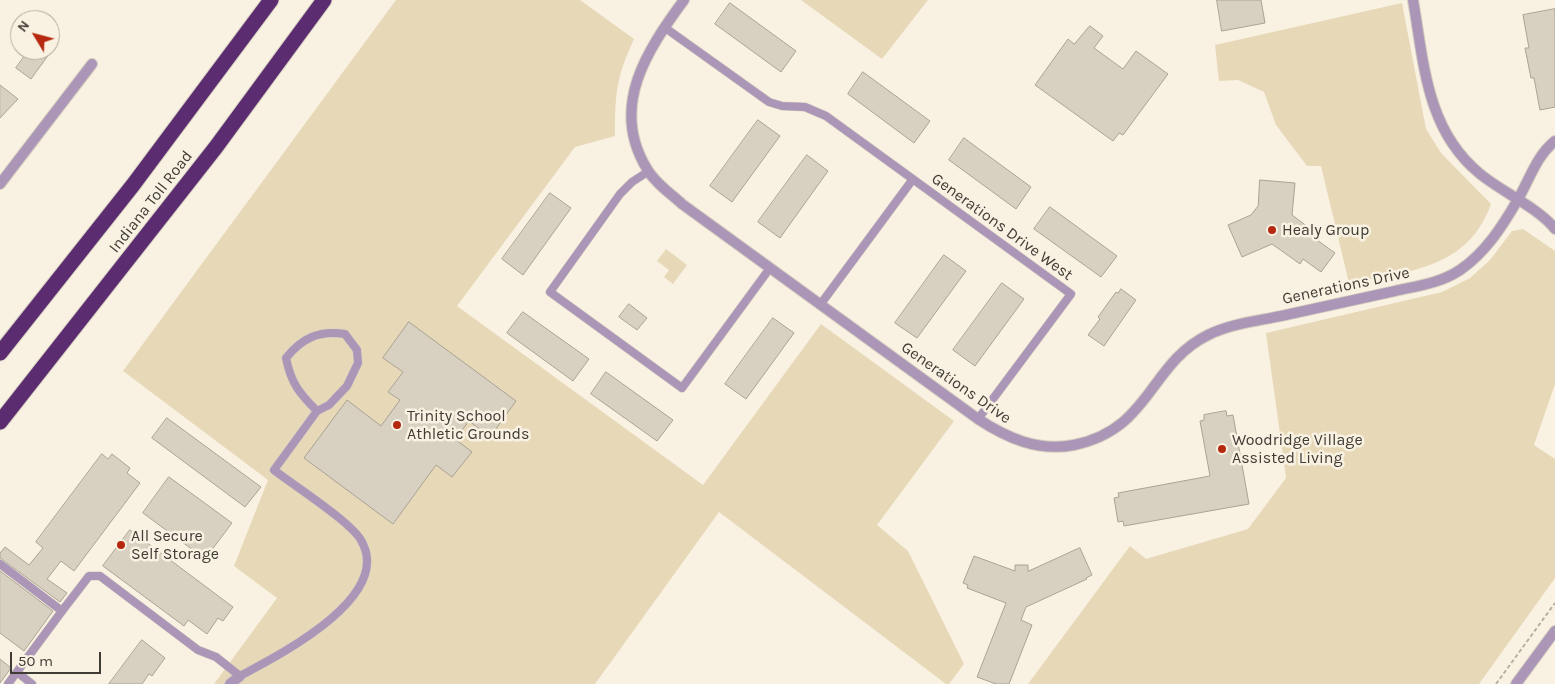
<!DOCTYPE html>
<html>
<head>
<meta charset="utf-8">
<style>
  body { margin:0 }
  #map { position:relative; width:1555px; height:684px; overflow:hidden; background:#f9f2e2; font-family:Karla,sans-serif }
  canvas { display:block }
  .north { position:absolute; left:10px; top:10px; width:50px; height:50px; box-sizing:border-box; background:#f9f2e2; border:1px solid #afa99d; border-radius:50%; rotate:307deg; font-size:14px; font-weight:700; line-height:20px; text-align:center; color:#3f3c36 }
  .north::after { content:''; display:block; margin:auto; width:18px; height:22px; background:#b52910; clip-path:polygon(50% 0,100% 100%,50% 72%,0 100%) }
  .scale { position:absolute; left:10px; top:652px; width:91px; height:22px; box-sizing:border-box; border:2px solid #3f3c36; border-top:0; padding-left:6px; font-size:15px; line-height:18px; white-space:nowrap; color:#3f3c36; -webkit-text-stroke:4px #f9f2e2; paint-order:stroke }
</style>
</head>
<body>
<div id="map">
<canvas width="1555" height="684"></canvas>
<div class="north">N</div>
<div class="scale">50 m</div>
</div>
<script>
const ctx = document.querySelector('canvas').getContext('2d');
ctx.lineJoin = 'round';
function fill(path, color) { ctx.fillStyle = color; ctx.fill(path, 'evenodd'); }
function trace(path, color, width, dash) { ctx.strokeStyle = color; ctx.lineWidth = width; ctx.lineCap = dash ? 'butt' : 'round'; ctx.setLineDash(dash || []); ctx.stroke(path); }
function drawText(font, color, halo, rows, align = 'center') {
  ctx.font = font + ' Karla,sans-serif'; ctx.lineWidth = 5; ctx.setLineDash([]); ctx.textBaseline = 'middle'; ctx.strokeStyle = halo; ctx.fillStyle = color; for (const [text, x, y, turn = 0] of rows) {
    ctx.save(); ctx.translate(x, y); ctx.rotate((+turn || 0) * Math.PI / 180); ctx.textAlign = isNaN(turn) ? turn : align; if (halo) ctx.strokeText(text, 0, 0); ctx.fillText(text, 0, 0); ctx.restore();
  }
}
fill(new Path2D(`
  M396,0H580L634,39C616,78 615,94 615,136L575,147L457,306L703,485L821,324L954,421L877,525L908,551L964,664L949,684H946L719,512L595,684H214L277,598L234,566L268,480L123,371Z
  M801,0H928L882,59Z
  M1402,3L1426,129L1441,153L1491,204C1468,269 1407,272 1349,283L1321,166H1307L1276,125L1264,92L1238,80L1219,81L1215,45Z
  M1523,229L1555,251V384L1534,445L1555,459V578L1479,684H1028L1130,546L1146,559L1248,529L1286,478L1266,333L1442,292L1470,278L1490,260L1512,231Z
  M666,249L687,265L673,284L664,277L669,270L657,261Z`), '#e7d8b8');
const building = new Path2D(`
  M1217,0H1261L1265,23L1222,31Z
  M730,3L796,51L781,72L715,24Z
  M1555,9V107L1540,110L1534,78H1531L1525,48H1529L1523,15Z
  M1090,26L1103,36L1094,48L1123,69L1136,51L1168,74L1123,135L1119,133L1113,141L1035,85L1068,39L1074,44Z
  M29,50H52L31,79L16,68Z
  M863,72L930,121L914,143L848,94Z
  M0,85L18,99L0,118Z
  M758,120L780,136L732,202L710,186Z
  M964,138L1031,187L1016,209L949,160Z
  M807,155L828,171L780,238L758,222Z
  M1260,180L1295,183L1292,215L1320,236L1317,240L1335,253L1321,272L1303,259L1300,264L1272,244L1242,257L1228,225L1251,215L1258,206Z
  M550,193L571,208L523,275L502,259Z
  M1050,207L1117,256L1101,277L1034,229Z
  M944,255L966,271L917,338L895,323Z
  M1002,283L1024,299L975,366L953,350Z
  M1121,289L1136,300L1104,346L1088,335L1100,319L1098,317L1116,292L1118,293Z
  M629,304L647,318L637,330L619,317Z
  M523,312L589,359L573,381L507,333Z
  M773,318L794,333L746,399L725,384Z
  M409,322L516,401L490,437L469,421L455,439L472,452L452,477L436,465L393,524L304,458L347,400L381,426L400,400L388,392L403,372L383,358Z
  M606,372L673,420L657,441L591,394Z
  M1226,411L1227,416L1233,415L1249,504L1124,526L1123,521L1118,522L1114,498L1119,497L1118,493L1210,476L1200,421L1204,420V415Z
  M167,418L261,487L245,507L152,438Z
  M102,454L108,459L112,454L130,468L127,473L140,483L74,571L61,561L47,579L67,593L60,602L0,558V553L5,547L29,565L43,548L36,542Z
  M169,477L232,523L205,559L143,513Z
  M130,530L233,607L223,621L218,618L207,634L188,620L184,626L103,566Z
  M1080,548L1092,575L1086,578L1087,579L1026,607L1021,620L1032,625L1009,684H996L977,677L1006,603L967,588L968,585L963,583L974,556L1015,571V565H1028V571Z
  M0,571L53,611L24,651L0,633Z
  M142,640L165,658L152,676L149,674L142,684H109Z
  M0,659L11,668L0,683Z`);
fill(building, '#d8d1c1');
trace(building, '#a9a394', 1);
const service = new Path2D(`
  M664,27L769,102L782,106L805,107L826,116L1071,294L978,419
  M649,171L632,182L620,194L550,292L682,388L770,268
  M820,305L913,179
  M0,564L62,611L8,684
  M62,611L89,576H100L198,650L216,657L240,676C279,655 392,598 362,542C353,523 293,485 274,470L317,411L329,405L347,386L358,363L357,350L345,334C319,330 302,338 286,358C291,383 299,393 317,411
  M17,672L32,684`);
const minor = new Path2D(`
  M684,0C647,50 609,107 647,169C655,183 670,193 682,204L978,419C1007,438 1038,452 1074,445C1151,429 1149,364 1208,335C1230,324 1257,321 1281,316C1319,308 1357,299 1395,291C1417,286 1441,283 1460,270C1485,253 1502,227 1517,201C1529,181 1536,156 1555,141
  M1413,0C1424,63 1426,129 1479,173C1500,191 1539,208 1555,229
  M0,184L92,64
  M230,684L240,676`);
const tertiary = new Path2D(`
  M1516,684L1555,631`);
const motorway = new Path2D(`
  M0,353L133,185L271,0
  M0,422L216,147L324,0`);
trace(service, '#d4cec0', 9);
trace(minor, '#d4cec0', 12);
trace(tertiary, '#d4cec0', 12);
trace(motorway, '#d4cec0', 17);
trace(new Path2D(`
  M1496,684L1555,603`), '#b5b0a3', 2, [4, 2.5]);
trace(service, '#ac96b7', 8);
trace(minor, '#ac96b7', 10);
trace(tertiary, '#ac96b7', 10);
trace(motorway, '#5b2c6f', 15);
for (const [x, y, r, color] of [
  [1272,230,5,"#b52910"],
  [397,425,5,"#b52910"],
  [1222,449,5,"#b52910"],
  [121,545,5,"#b52910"]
]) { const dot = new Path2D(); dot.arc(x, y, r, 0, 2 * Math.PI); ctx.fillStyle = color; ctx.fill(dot); trace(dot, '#f9f2e2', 2); }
drawText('16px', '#3f3c36', '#f9f2e2', [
  ["Indiana Toll Road",151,202,-52],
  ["Generations Drive West",1002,227,36],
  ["Generations Drive",1346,286,-12],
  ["Generations Drive",956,383,35]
]);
drawText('16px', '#3f3c36', '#f9f2e2', [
  ["Healy Group",1282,230],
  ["Trinity School",407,416],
  ["Athletic Grounds",407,434],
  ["Woodridge Village",1232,440],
  ["Assisted Living",1232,458],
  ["All Secure",131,536],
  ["Self Storage",131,554]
], 'left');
</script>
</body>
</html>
